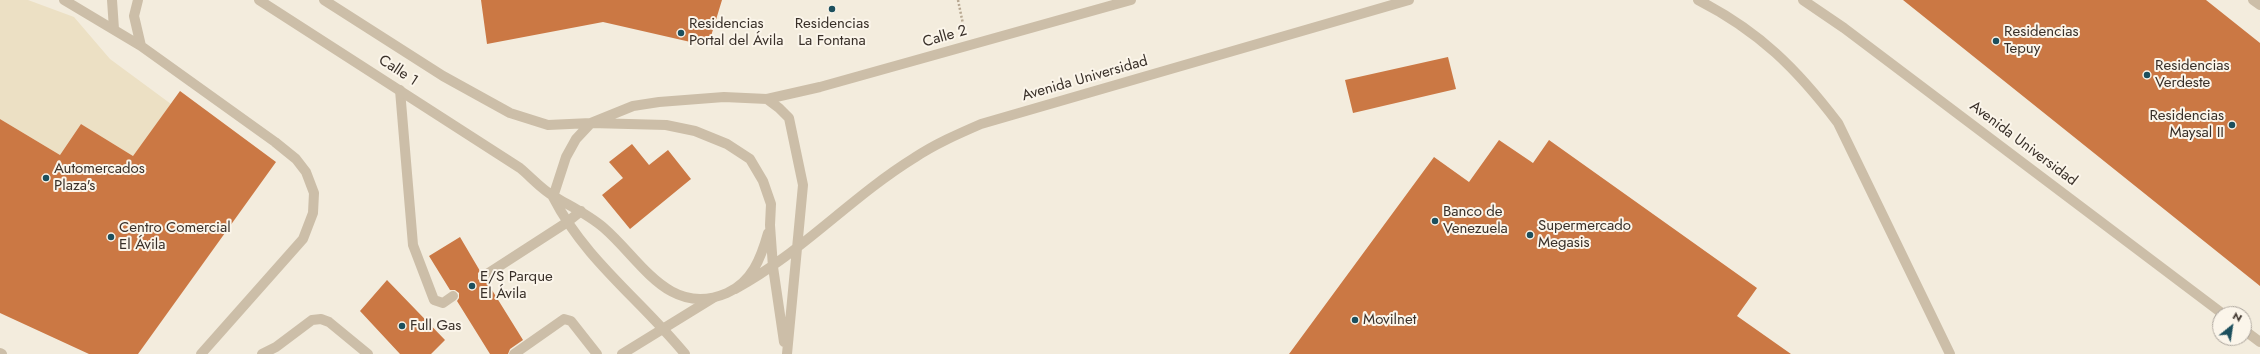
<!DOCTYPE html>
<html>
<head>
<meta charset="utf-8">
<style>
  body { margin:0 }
  #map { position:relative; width:2260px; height:354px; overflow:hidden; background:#f3ecdd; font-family:Jost,sans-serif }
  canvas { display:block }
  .north { position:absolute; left:2212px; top:306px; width:40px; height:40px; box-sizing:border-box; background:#fbf5ea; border:1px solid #ada69d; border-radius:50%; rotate:30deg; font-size:11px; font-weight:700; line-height:16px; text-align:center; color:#393029 }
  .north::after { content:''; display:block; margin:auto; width:14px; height:18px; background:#1c4f5d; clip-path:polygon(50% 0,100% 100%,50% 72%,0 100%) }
</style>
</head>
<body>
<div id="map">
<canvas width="2260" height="354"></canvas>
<div class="north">N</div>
</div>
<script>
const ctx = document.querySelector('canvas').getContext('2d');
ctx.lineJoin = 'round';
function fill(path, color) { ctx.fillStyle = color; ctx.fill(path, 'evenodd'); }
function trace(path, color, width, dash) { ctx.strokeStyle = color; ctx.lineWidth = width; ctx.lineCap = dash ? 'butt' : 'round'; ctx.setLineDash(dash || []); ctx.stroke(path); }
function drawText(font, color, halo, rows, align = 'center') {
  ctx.font = font + ' Jost,sans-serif'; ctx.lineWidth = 4; ctx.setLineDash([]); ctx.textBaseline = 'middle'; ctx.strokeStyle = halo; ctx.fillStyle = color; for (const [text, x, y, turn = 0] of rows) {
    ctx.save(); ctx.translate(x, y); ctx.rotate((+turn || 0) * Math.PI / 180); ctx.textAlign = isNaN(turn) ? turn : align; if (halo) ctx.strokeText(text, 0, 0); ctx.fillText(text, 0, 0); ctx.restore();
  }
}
fill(new Path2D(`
  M0,0H28L74,17L110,59L171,104L133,156L81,124L60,155L0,119Z`), '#ece0c4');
fill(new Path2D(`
  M481,0H722L708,46L603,22L487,44Z
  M1903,0H2206L2260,43V286Z
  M1448,57L1456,89L1353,113L1345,80Z
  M180,91L276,162L138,354H89L0,313V119L60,155L81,124L133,156Z
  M1499,140L1533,163L1549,140L1757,288L1737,316L1791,354H1289L1434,157L1469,182Z
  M632,144L649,165L668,150L691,179L630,229L602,195L623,178L609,162Z
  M460,237L480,271L478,273V279L481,282H487L523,340L510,349L508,354H490L457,301L459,298V293L455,290H450L429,256Z
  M387,280L445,340L431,354H400L360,311Z`), '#cb7844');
trace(new Path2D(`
  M958,0L963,24`), '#b8a892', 2.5, [2, 2]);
trace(new Path2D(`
  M64,0L141,46L275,142L296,159L306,172L314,193L313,213L303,239L201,354
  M112,0L114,29
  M138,0L134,16L141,46
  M1698,0C1759,31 1797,69 1838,123L1950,354
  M400,90L413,245L434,300L443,303L453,296
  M484,276L566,223L581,211
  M0,353L2,354
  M262,354L276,347L312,320L321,319L329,322L368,354
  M514,354L564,319L571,321L597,354
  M622,354L713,298`), '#ccbea8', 10);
trace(new Path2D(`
  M259,0L520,168C531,177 542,190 555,197C572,207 589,215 604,228C641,260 669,318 727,293C752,282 761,258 768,233
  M324,0L443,76L510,113L548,125L591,123L666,125L695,131L727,144L750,159L763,181L771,204L770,225L773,267L784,342
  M1803,0L1844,28L2223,314
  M2253,0L2260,5
  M767,99L820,87L1131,0
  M735,289C800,254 851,197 914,158C935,144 958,134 981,124L1409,0
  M2244,330L2260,342
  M685,354C641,300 585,260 553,197L566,157L576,139L591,123L633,106L659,102L724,97L767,99L779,108L789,118L803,185L787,354`), '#ccbea8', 10);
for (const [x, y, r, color] of [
  [832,9,4,"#1c4f5d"],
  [681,33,4,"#1c4f5d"],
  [1996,41,4,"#1c4f5d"],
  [2147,75,4,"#1c4f5d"],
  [2232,125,4,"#1c4f5d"],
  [46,178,4,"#1c4f5d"],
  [1435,221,4,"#1c4f5d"],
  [1530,235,4,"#1c4f5d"],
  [111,237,4,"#1c4f5d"],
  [472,286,4,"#1c4f5d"],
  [1355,320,4,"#1c4f5d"],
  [402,326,4,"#1c4f5d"]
]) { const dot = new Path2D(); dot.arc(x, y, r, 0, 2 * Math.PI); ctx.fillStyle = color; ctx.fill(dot); trace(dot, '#fbf5ea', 1.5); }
drawText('15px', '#393029', '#fbf5ea', [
  ["Residencias",689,24],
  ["Portal del Ávila",689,41],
  ["Residencias",832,24,"center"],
  ["La Fontana",832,41,"center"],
  ["Residencias",2004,32],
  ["Tepuy",2004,49],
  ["Residencias",2155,66],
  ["Verdeste",2155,83],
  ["Residencias",2224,116,"right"],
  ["Maysal II",2224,133,"right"],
  ["Automercados",54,169],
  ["Plaza's",54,186],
  ["Banco de",1443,212],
  ["Venezuela",1443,229],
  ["Supermercado",1538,226],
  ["Megasis",1538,243],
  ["Centro Comercial",119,228],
  ["El Ávila",119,245],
  ["E/S Parque",480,277],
  ["El Ávila",480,294],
  ["Movilnet",1363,320],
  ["Full Gas",410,326]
], 'left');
drawText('15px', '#393029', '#fbf5ea', [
  ["Calle 2",945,37,-16],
  ["Calle 1",398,71,33],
  ["Avenida Universidad",1085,79,-16],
  ["Avenida Universidad",2023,144,37]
]);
</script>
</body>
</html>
